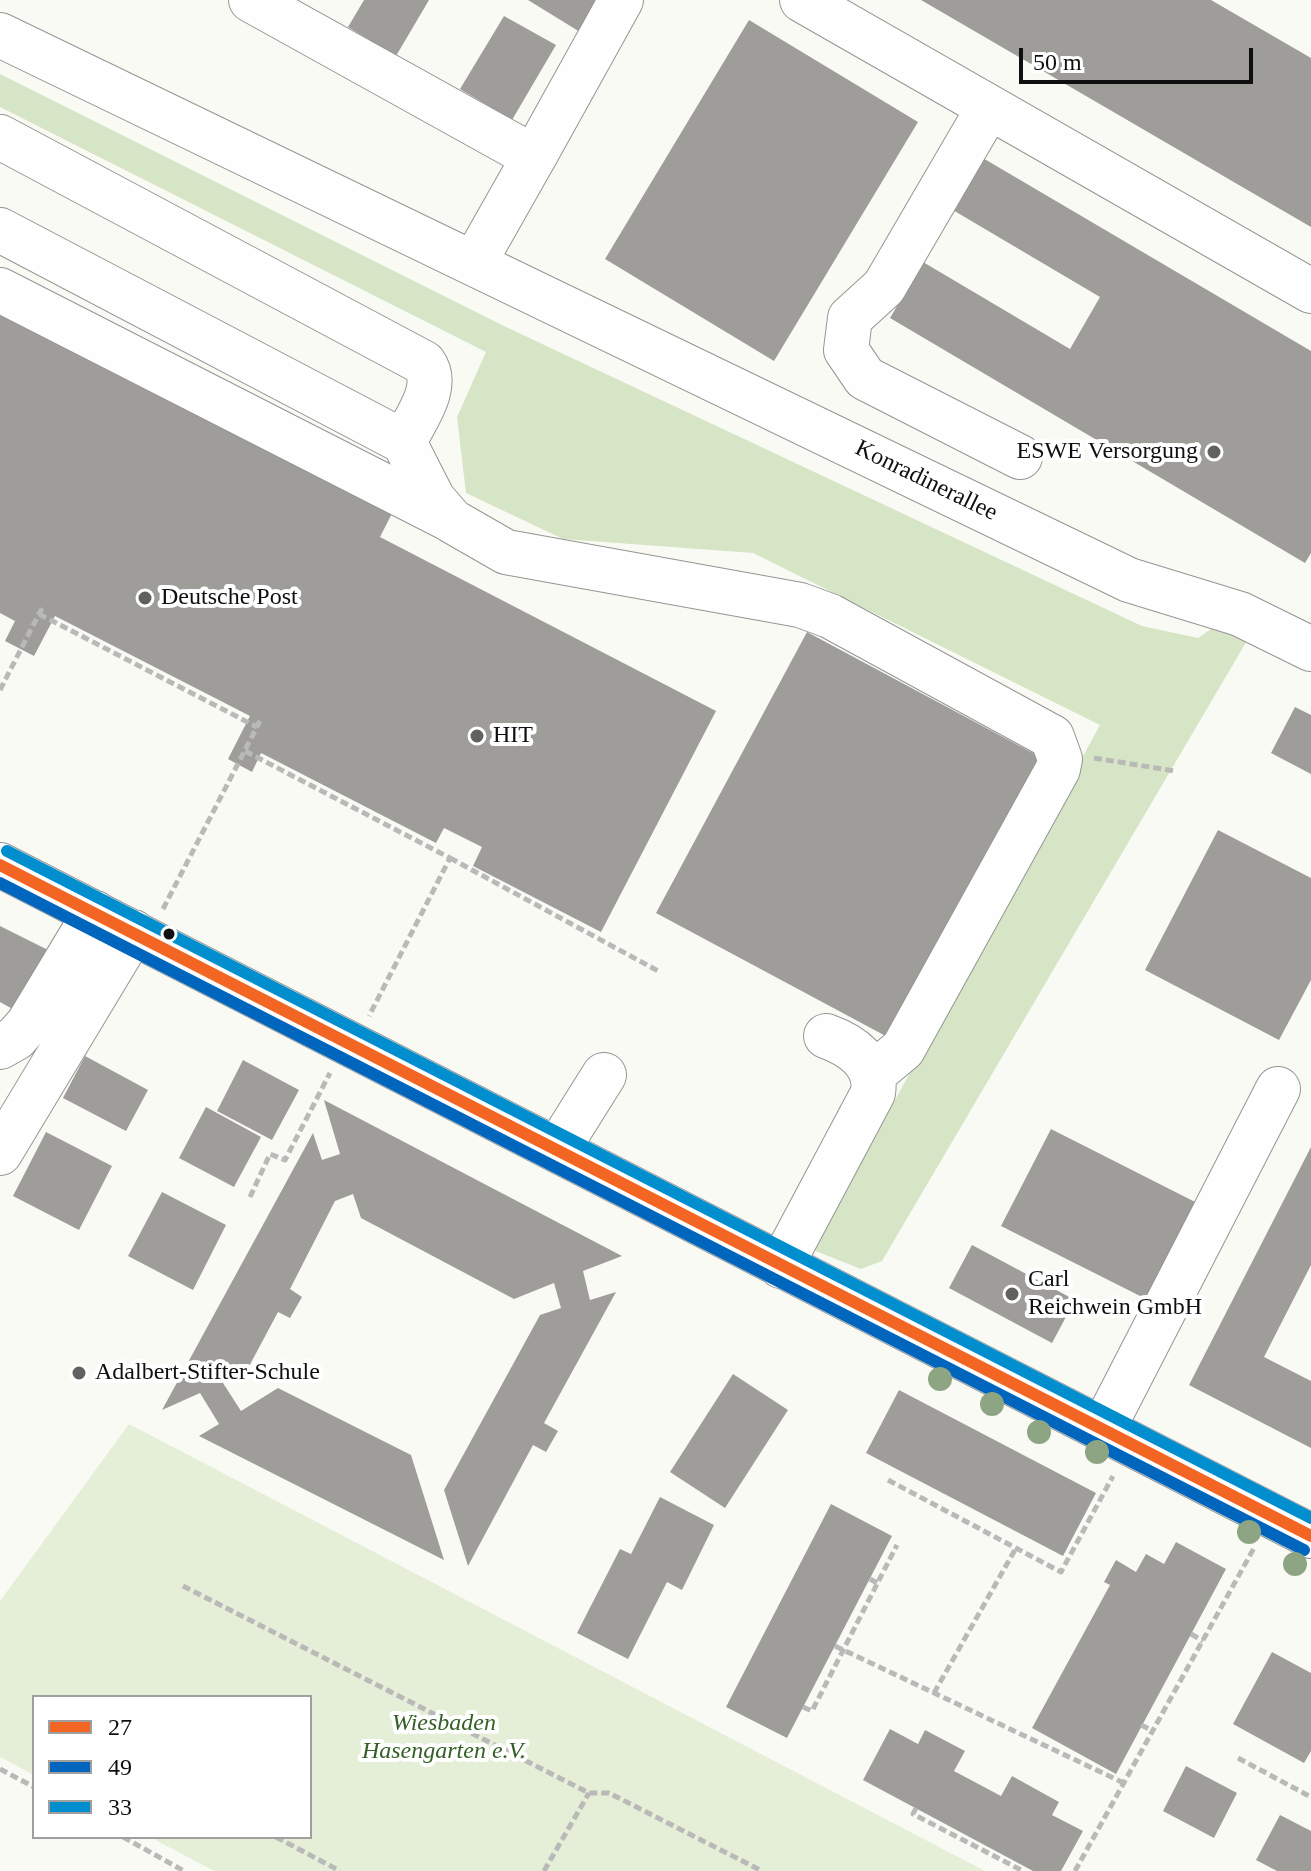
<!DOCTYPE html>
<html>
<head>
<meta charset="utf-8">
<style>
  body { margin:0 }
  #map { position:relative; width:1311px; height:1871px; overflow:hidden; background:#fafaf5; font-family:"Times New Roman",serif }
  canvas { display:block }
  .legend { position:absolute; left:32px; top:1695px; width:280px; height:144px; box-sizing:border-box; background:#fff; border:2px solid #9f9f9f; margin:0; padding:10px 14px; list-style:none; font-size:24px; color:#0f0f0f }
  .legend li { display:flex; align-items:center; gap:16px; height:40px }
  .legend b { width:40px; border:2px solid #9f9f9f }
  .scale { position:absolute; left:1019px; top:48px; width:234px; height:36px; box-sizing:border-box; border:4px solid #0f0f0f; border-top:0; padding-left:10px; font-size:24px; line-height:28px; white-space:nowrap; color:#0f0f0f; -webkit-text-stroke:6px #fff; paint-order:stroke }
</style>
</head>
<body>
<div id="map">
<canvas width="1311" height="1871"></canvas>
<ul class="legend">
<li><b style="height:10px;background:#f26522"></b>27</li>
<li><b style="height:10px;background:#0065bd"></b>49</li>
<li><b style="height:10px;background:#008ecf"></b>33</li>
</ul>
<div class="scale">50 m</div>
</div>
<script>
const ctx = document.querySelector('canvas').getContext('2d');
ctx.lineJoin = 'round';
function fill(path, color) { ctx.fillStyle = color; ctx.fill(path, 'evenodd'); }
function trace(path, color, width, dash) { ctx.strokeStyle = color; ctx.lineWidth = width; ctx.lineCap = dash ? 'butt' : 'round'; ctx.setLineDash(dash || []); ctx.stroke(path); }
function drawText(font, color, halo, rows, align = 'center') {
  ctx.font = font + ' "Times New Roman",serif'; ctx.lineWidth = 8; ctx.setLineDash([]); ctx.textBaseline = 'middle'; ctx.strokeStyle = halo; ctx.fillStyle = color; for (const [text, x, y, turn = 0] of rows) {
    ctx.save(); ctx.translate(x, y); ctx.rotate((+turn || 0) * Math.PI / 180); ctx.textAlign = isNaN(turn) ? turn : align; if (halo) ctx.strokeText(text, 0, 0); ctx.fillText(text, 0, 0); ctx.restore();
  }
}
fill(new Path2D(`
  M129,1424L985,1871H214L150,1837H310V1697H34V1775L0,1757V1601Z`), '#e5eed7');
fill(new Path2D(`
  M0,74L506,327L1142,626L1198,638L1214,627L1248,639L882,1261L861,1269L813,1250L1100,725L753,553L563,539L466,493L457,417L486,352L0,107Z`), '#d6e5c6');
fill(new Path2D(`
  M364,0H429L396,56L348,27Z
  M528,0H599L580,32Z
  M921,0H1211L1311,58V227Z
  M504,16L556,45L512,120L460,89Z
  M749,20L918,122L774,361L605,259Z
  M976,154L1311,351V553L1305,563L890,318L923,262L1070,349L1100,297L946,206Z
  M0,273L407,484L380,537L716,711L601,932L473,866L482,847L444,828L436,843L261,753L252,772L228,759L250,716L55,616L34,656L5,641L15,621L0,613Z
  M807,632L1046,760L895,1041L656,913Z
  M1295,707L1311,715V774L1271,753Z
  M1218,830L1311,878V980L1279,1040L1145,970Z
  M0,926L50,951L18,1012L0,1002Z
  M85,1056L148,1090L126,1131L63,1098Z
  M243,1060L299,1090L272,1140L217,1111Z
  M324,1100L622,1256L583,1271L590,1300L616,1292L544,1423L558,1431L546,1452L533,1445L468,1566L444,1490L540,1315L561,1308L554,1283L514,1299L361,1218L353,1194L335,1201L290,1289L302,1297L290,1318L278,1312L246,1372L223,1383L241,1411L278,1388L411,1455L444,1560L199,1436L219,1424L200,1393L162,1410L313,1133L322,1160L340,1154Z
  M206,1107L261,1137L234,1187L179,1158Z
  M1051,1129L1205,1207L1156,1304L1001,1226Z
  M46,1132L112,1166L79,1230L13,1196Z
  M1311,1147V1265L1264,1357L1311,1381V1448L1189,1385Z
  M162,1192L226,1225L193,1290L128,1256Z
  M972,1245L1075,1300L1052,1343L949,1288Z
  M733,1374L788,1410L725,1508L670,1472Z
  M899,1390L1096,1493L1063,1556L866,1453Z
  M660,1497L714,1525L682,1590L667,1582L628,1659L577,1633L620,1549L631,1554Z
  M831,1504L892,1536L787,1738L726,1707Z
  M1176,1542L1226,1569L1116,1774L1032,1728L1110,1585L1104,1582L1116,1560L1136,1572L1146,1554L1164,1564Z
  M1272,1652L1311,1673V1751L1304,1763L1233,1724Z
  M890,1729L918,1744L925,1730L965,1751L954,1771L1001,1796L1012,1776L1059,1802L1052,1815L1083,1831L1061,1871H1033L863,1780Z
  M1186,1766L1237,1793L1214,1838L1163,1811Z
  M1280,1815L1311,1831V1871H1277L1256,1860Z`), '#9e9d9a');
const minor = new Path2D(`
  M251,0L534,157L621,0
  M802,0L1311,291
  M0,35L1129,580L1240,614L1311,649
  M989,107L884,287L850,318L846,350L865,378L1020,457
  M0,137L424,363C441,387 415,419 404,442
  M0,230L404,442L433,499L452,521L506,552L800,605L830,616L1052,737L1060,759L1058,769L903,1049L873,1074
  M474,263L534,157
  M0,290L447,518
  M0,865L1311,1536
  M0,1047L16,1038L28,1024L95,913
  M557,1150L604,1075
  M0,1153L133,932
  M781,1266L873,1093C878,1063 851,1045 826,1036
  M1103,1429L1278,1089`);
trace(minor, '#959593', 46);
trace(new Path2D(`
  M39,614L257,727
  M0,690L42,608
  M245,751L450,858L369,1016
  M1094,758L1175,771
  M450,858L660,972
  M163,909L260,721
  M250,1197L270,1154L285,1160L330,1073
  M888,1480L1061,1572L1113,1476
  M870,1579L877,1583
  M183,1586L589,1793H609L762,1871
  M1191,1634L1203,1641
  M835,1646L1124,1783
  M934,1693L1016,1548
  M803,1707L812,1711L897,1545
  M1141,1725L1153,1731
  M1238,1758L1311,1797
  M0,1769L34,1787
  M916,1808L913,1814L1023,1871
  M123,1837L184,1871
  M276,1837L340,1871
  M544,1871L589,1793
  M1075,1871L1254,1548`), '#b9b9b8', 5, [8, 4]);
trace(minor, '#fefefe', 44);
trace(new Path2D(`
  M0,865L1311,1536`), '#f26522', 12);
trace(new Path2D(`
  M0,883L1304,1550`), '#0065bd', 12);
trace(new Path2D(`
  M7,851L1311,1518`), '#008ecf', 12);
ctx.fillStyle = '#8da583';
for (const [x, y] of [
  [940,1379],
  [992,1404],
  [1039,1432],
  [1097,1452],
  [1249,1532],
  [1295,1564]
]) { ctx.beginPath(); ctx.arc(x, y, 12, 0, 2 * Math.PI); ctx.fill(); }
for (const [x, y, r, color] of [
  [1214,452,8,"#616160"],
  [145,598,8,"#616160"],
  [477,736,8,"#616160"],
  [169,934,7,"#0f0f0f"],
  [1012,1294,8,"#616160"],
  [79,1373,8,"#616160"]
]) { const dot = new Path2D(); dot.arc(x, y, r, 0, 2 * Math.PI); ctx.fillStyle = color; ctx.fill(dot); trace(dot, '#fff', 3); }
drawText('24px', '#0f0f0f', '#fff', [
  ["ESWE Versorgung",1198,452,"right"],
  ["Deutsche Post",161,598],
  ["HIT",493,736],
  ["Carl",1028,1280],
  ["Reichwein GmbH",1028,1308],
  ["Adalbert-Stifter-Schule",95,1373]
], 'left');
drawText('24px', '#0f0f0f', '#fff', [
  ["Konradinerallee",926,481,26]
]);
drawText('italic 24px', '#346026', '#fff', [
  ["Wiesbaden",444,1724],
  ["Hasengarten e.V.",444,1752]
]);
</script>
</body>
</html>
